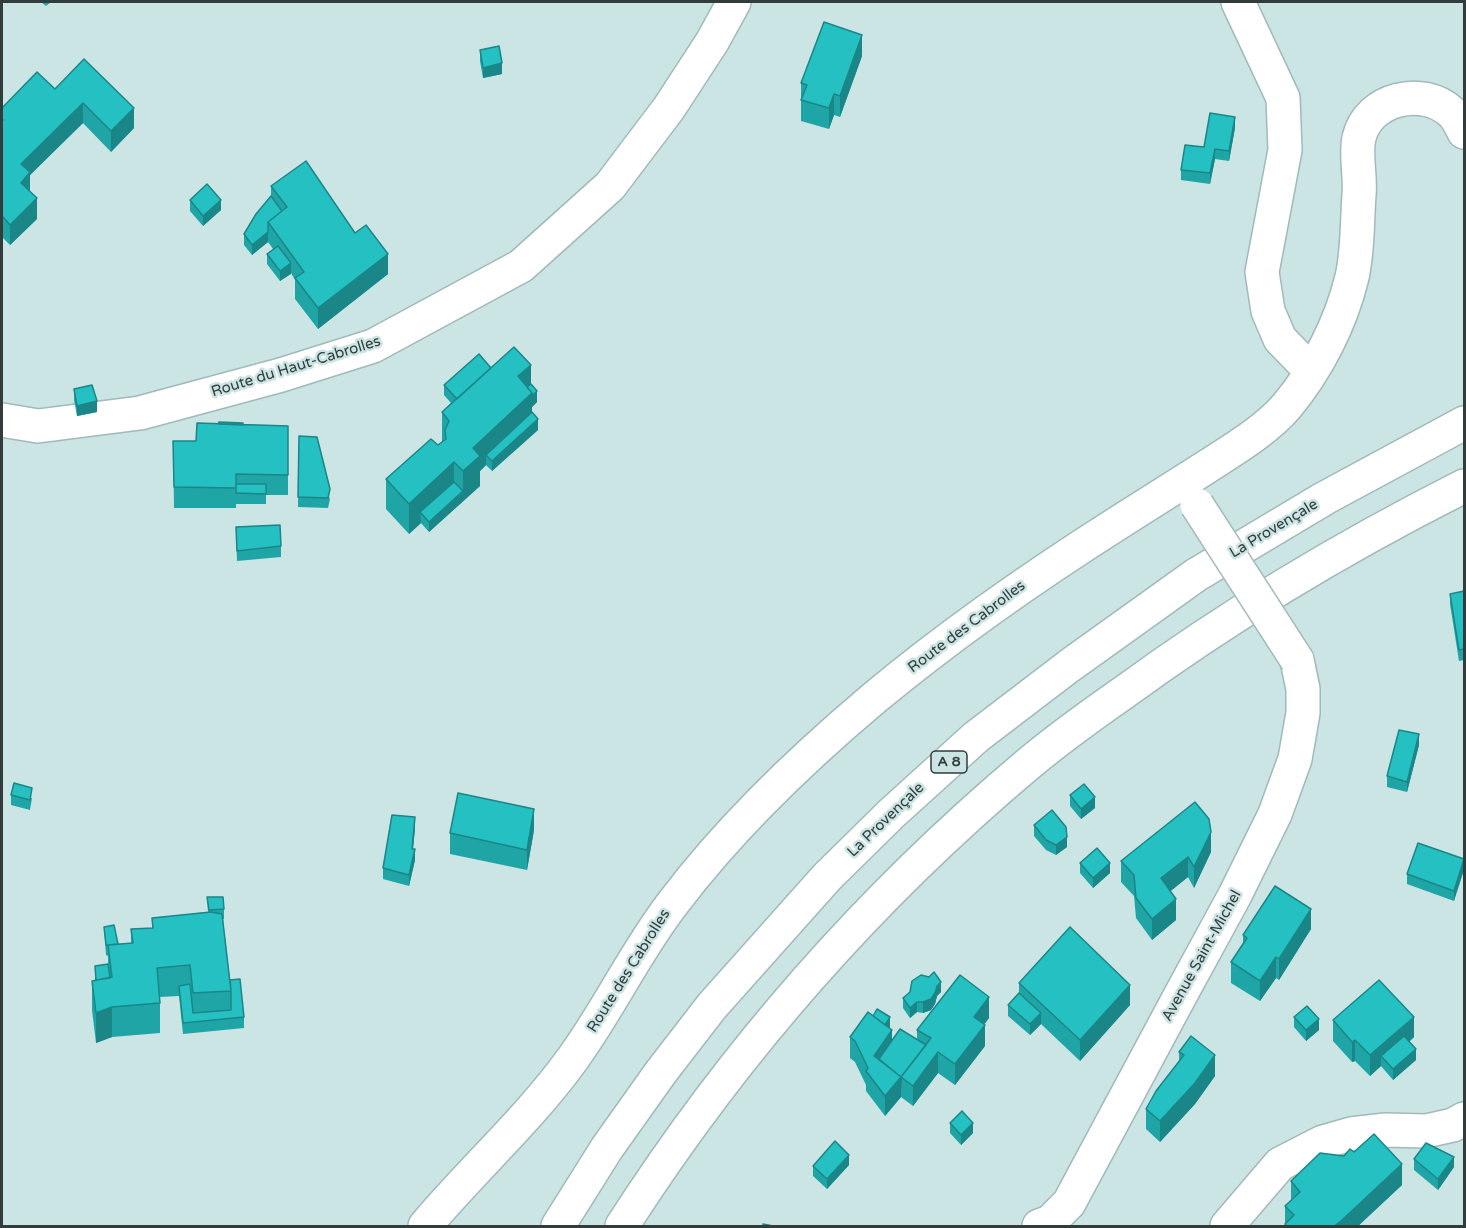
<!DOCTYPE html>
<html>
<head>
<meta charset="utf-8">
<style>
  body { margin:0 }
  #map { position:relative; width:1466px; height:1228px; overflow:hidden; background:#cbe4e4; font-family:"Varela Round",sans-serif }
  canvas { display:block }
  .frame { position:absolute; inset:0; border:3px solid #323c3b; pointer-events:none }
</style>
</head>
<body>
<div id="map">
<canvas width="1466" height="1228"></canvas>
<div class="frame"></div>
</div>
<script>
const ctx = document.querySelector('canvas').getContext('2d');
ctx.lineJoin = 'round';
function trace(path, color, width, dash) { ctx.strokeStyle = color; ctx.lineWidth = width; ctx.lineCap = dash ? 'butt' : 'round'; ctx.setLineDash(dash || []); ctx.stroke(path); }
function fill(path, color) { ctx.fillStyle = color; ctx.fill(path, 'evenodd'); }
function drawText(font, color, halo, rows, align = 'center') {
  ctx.font = font + ' "Varela Round",sans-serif'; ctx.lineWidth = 5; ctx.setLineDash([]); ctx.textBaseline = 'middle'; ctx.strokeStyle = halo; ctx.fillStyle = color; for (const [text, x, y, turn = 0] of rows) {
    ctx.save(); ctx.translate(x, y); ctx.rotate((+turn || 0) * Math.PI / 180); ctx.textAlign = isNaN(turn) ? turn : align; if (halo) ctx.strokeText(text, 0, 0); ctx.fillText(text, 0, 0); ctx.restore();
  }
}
const street = new Path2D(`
  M1238,2L1283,98L1285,150L1262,272L1268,311L1280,339L1311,371
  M2,420L38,426L140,413L281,375L373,346L521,266L610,186L669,108L712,42L734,2
  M1039,1226L1050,1222L1069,1203L1180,996L1235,895L1275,814L1295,759L1303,713V689L1297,660
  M1227,1226L1280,1164L1323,1142L1351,1134L1386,1130L1426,1131L1453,1125L1464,1119`);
const secondary = new Path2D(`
  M425,1226C472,1170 528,1120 571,1061C608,1011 635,952 673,903C728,830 803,758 873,699C951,634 1033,577 1118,523C1148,504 1178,485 1208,466C1234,449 1266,430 1286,407C1317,370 1341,323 1352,277C1358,251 1357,222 1359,195C1361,178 1355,154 1359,138C1368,98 1423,86 1451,112C1457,117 1461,126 1464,132`);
const highway = new Path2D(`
  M558,1226L607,1148L661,1072L712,1006L827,877L891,814L976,737L1069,666L1196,575L1325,498L1464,423
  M622,1226C733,1053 869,898 1027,765C1058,739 1090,716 1123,693C1231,614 1345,546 1464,486`);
trace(street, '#a1b9b9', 36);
trace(secondary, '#a1b9b9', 36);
trace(highway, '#a1b9b9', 36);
trace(street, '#fff', 33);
trace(secondary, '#fff', 33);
trace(highway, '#fff', 33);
const streetBridge = new Path2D(`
  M1197,505L1297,660`);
trace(streetBridge, '#a1b9b9', 36, []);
trace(streetBridge, '#fff', 33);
fill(new Path2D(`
  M41,2H51L46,6Z
  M480,50L502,74L483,78L480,61Z
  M862,56L840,117L834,115L829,129L801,121V83Z
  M55,89L134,128L111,152L83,123L30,175V192L37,219L10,245L2,237V108Z
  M1235,128L1229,161L1215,159L1210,184L1181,180V170L1204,147Z
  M271,186L355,233L388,274L318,329L295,299V280L291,273L280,281L267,264V254L273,249L268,242L252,255L244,245V234L271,196Z
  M190,200L221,210L203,226L190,211Z
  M491,368L531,384L537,402L532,407V412L538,430L492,471L486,465L480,471V486L429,532L421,523L409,534L386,509V479L442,442V412L451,403L444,395V385Z
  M74,389L97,412L77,416L74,400Z
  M243,425L288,426V495H266V504H236V508H174L173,441H196Z
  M299,436L330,499L328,508L298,507Z
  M236,527L281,546V557L237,561Z
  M1464,591V660L1459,661L1450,604V594Z
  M1419,745L1407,792L1387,787V776Z
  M11,795L32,798L30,810L11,805Z
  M1070,795L1095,808L1081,819L1070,806Z
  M1034,825L1067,847L1056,855L1046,850L1034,836Z
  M415,828L413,849L415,860L409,886L383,879V868Z
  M534,830L527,870L450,854V833Z
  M1211,852L1194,888L1188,877L1170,891L1176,920L1152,940L1136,918L1134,896L1121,882V861Z
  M1464,859L1454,901L1407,884V874Z
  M1080,863L1110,873L1093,888L1080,873Z
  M207,897L224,909V919H223L230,980L244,1017V1028L183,1034L179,996L160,997V1033L112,1037L96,1043L92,1010V981L95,980V966L108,964V956L106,955L104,927L118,944L131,943V929H152V918L208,912Z
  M1311,929L1279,980L1276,978L1260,1001L1231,983V962L1243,943V935Z
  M1019,983L1130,1005L1080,1061L1041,1024L1030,1035L1008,1016V1005L1019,993Z
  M941,992L937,996L935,1004L931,1010L923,1013L917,1012L910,1018L903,1008V998Z
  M1294,1017L1319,1030L1306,1041L1294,1027Z
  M989,1018L984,1025L985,1046L955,1085L938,1073L913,1106L901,1097L885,1116L866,1091V1085L855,1062L850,1058V1037L890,1028L892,1040H917V1030Z
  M1333,1020L1414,1037L1409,1042L1416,1060L1393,1080L1381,1066L1370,1076L1355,1061L1352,1062L1333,1041Z
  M1179,1052L1215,1076L1195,1104L1160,1142L1146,1129V1109L1179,1061Z
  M950,1123L973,1133L961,1145L950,1133Z
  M1354,1152L1402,1185L1357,1227H1285V1206L1291,1200V1181L1344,1156Z
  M1414,1159L1454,1167L1438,1190L1414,1170Z
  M849,1165L827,1189L813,1176V1166Z`), '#20a5a6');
fill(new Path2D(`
  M862,35V56L840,117V96Z
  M502,63V74L483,78V68Z
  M834,94V115L829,129V108Z
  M83,103V123L30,175V193L21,204V164Z
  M134,108V128L111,152V131Z
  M1235,117V128L1229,161V151Z
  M1215,149V159L1210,184V173Z
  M37,198V219L10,245V225Z
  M221,200V210L203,226V216Z
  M268,232V242L252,255V245Z
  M388,254V274L318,329V308Z
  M291,263V274L280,281V271Z
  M531,365V394L537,391V402L532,407V423L486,455V465L480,471V486L429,532V522L463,491V471L473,448L518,376Z
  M97,401V412L77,416V406Z
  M538,419V430L492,471V461Z
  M454,462V492L420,512L421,523L409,534V504Z
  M1419,734V745L1407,792V782Z
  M1095,797V808L1081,819V809Z
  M534,809V830L527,870V850Z
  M415,817V828L412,859V849Z
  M1211,832V852L1194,888V867Z
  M1067,837V847L1056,855V845Z
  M415,849V860L409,886V875Z
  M1188,857V877L1161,899V878Z
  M1464,859V870L1454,901V891Z
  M1110,863V873L1093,888V878Z
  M1176,899V920L1152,940V919Z
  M1311,909V929L1279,980V959Z
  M1276,957V978L1260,1001V981Z
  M941,982V992L937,996L935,1004L931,1010L923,1013V1002Z
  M1130,985V1005L1080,1061V1040Z
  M989,997V1018L974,1037V1017Z
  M917,1002V1012L910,1018V1008Z
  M112,1007V1037L96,1043V1013Z
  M1041,1013V1024L1030,1035V1024Z
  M890,1017V1028L880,1042V1031Z
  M1414,1017V1037L1386,1062L1381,1056V1066L1370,1076V1055Z
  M1319,1019V1030L1306,1041V1030Z
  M985,1025V1046L955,1085V1064Z
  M892,1030V1050L879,1070L874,1056Z
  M1355,1040V1061L1352,1062V1042Z
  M1416,1049V1060L1393,1080V1069Z
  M938,1052V1073L913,1106V1086Z
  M1215,1055V1076L1195,1104L1160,1142V1121Z
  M901,1077V1097L885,1116V1096Z
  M973,1123V1133L961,1145V1135Z
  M849,1155V1165L827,1189V1179Z
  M1454,1157V1167L1438,1190V1179Z
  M1402,1164V1185L1357,1227H1333Z`), '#1a8687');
const building = new Path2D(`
  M824,22L862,35L840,96L834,94L829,108L801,100L807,85L801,83Z
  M499,46L502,63L483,68L480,50Z
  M84,59L134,108L111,131L83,103L21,164L30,172L21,183L37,198L10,225L2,216V121L3,120L2,119V108L37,72L55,89Z
  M1210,113L1235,117L1229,151L1215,149L1210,173L1181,170L1185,145L1204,147Z
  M306,161L355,233L366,225L388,254L318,308L295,278L304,272L268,222L287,207L271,186Z
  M207,184L221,200L203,216L190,200Z
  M271,196L282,211L268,222V232L252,245L244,234L256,214Z
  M278,246L291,263L280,271L267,254Z
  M514,347L531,365L518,376L532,393L473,448L480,456L463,471L454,462L409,504L386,479L431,439L438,445L446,439L445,430L449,421L442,412Z
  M479,354L491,368L457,399L444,385Z
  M531,384L537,391L532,396V393L527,387Z
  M92,385L97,401L77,406L74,389Z
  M532,412L538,419L492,461L486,455Z
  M219,422L243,423V425L218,424Z
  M197,423L288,426V475L236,474V488L174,487L173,441H196Z
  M299,436L317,437L330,489L328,498L298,497Z
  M454,482L463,491L429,522L420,512Z
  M236,484H266V494L236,493Z
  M280,525L281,546L237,551L236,527Z
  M1464,591V649L1459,650L1450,594Z
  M1399,730L1419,734L1407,782L1387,776Z
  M14,783L32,788L30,800L11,795Z
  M1084,784L1095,797L1081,809L1070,795Z
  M458,793L534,809L527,850L450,833Z
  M1195,802L1209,819L1211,832L1194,867L1188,857L1161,878L1176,899L1152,919L1136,898L1134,875L1121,861Z
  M1052,810L1066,827L1067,837L1056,845L1046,840L1034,825Z
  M392,815L415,817L412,849H415L409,875L383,868Z
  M1418,843L1464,859L1454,891L1407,874Z
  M1097,848L1110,863L1093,878L1080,863Z
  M1275,886L1311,909L1279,959L1276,957L1260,981L1231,962L1247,938L1243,935Z
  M207,897H223L224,909L209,910Z
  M211,912L222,914L231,991L193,993L190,965L157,968L160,1003L112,1007L96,1013L92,981L112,977L108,945L133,943L131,929L153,928L152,918Z
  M114,925L118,944L108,945V946L106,945L104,927Z
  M1070,927L1130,985L1080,1040L1019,983Z
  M108,964L110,978L96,980L95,966Z
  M934,972L941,982L937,986L935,993L931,999L923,1002H917L910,1008L903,998L910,992L912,981L921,975L929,977Z
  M960,975L989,997L974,1017L985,1025L955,1064L938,1052L913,1086L901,1077L931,1038L917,1030Z
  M240,979L244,1017L183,1023L179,986L190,984L193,1013L231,1010V991L230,980Z
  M1379,980L1414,1017L1370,1055L1355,1040L1352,1042L1333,1020Z
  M1019,993L1041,1013L1030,1024L1008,1005Z
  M1307,1006L1319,1019L1306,1030L1294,1017Z
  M877,1009L890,1017L885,1025L873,1016Z
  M868,1012L892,1030L874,1056L901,1077L885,1096L866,1071L868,1068L855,1041L850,1037Z
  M900,1029L926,1045L901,1077V1087V1077L879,1059Z
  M1191,1036L1215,1055L1195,1083L1160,1121L1146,1109L1156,1091L1184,1055L1179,1052Z
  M1404,1036L1416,1049L1393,1069L1381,1056Z
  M962,1111L973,1123L961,1135L950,1123Z
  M1374,1134L1402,1164L1341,1221L1333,1227H1287L1285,1224L1294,1215L1285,1206L1300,1192L1291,1181L1320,1153L1344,1156L1350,1149L1354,1152Z
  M835,1141L849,1155L827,1179L813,1166Z
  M1426,1143L1454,1157L1438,1179L1414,1159Z
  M763,1224L778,1227H763Z`);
fill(building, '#25c0c1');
trace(building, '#1a8687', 1.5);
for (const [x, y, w] of [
  [949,762,36]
]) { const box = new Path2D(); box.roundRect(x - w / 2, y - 11, w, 22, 4.5); ctx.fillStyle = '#cbe4e4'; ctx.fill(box); trace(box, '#323c3b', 1.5); }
drawText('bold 14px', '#323c3b', null, [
  ["A 8",949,762]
]);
drawText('15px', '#323c3b', '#cbe4e4', [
  ["Route du Haut-Cabrolles",296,367,-17],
  ["La Provençale",1274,529,-31],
  ["Route des Cabrolles",967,627,-37],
  ["La Provençale",886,820,-44],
  ["Avenue Saint-Michel",1202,956,-61],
  ["Route des Cabrolles",629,971,-58]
]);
</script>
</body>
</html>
